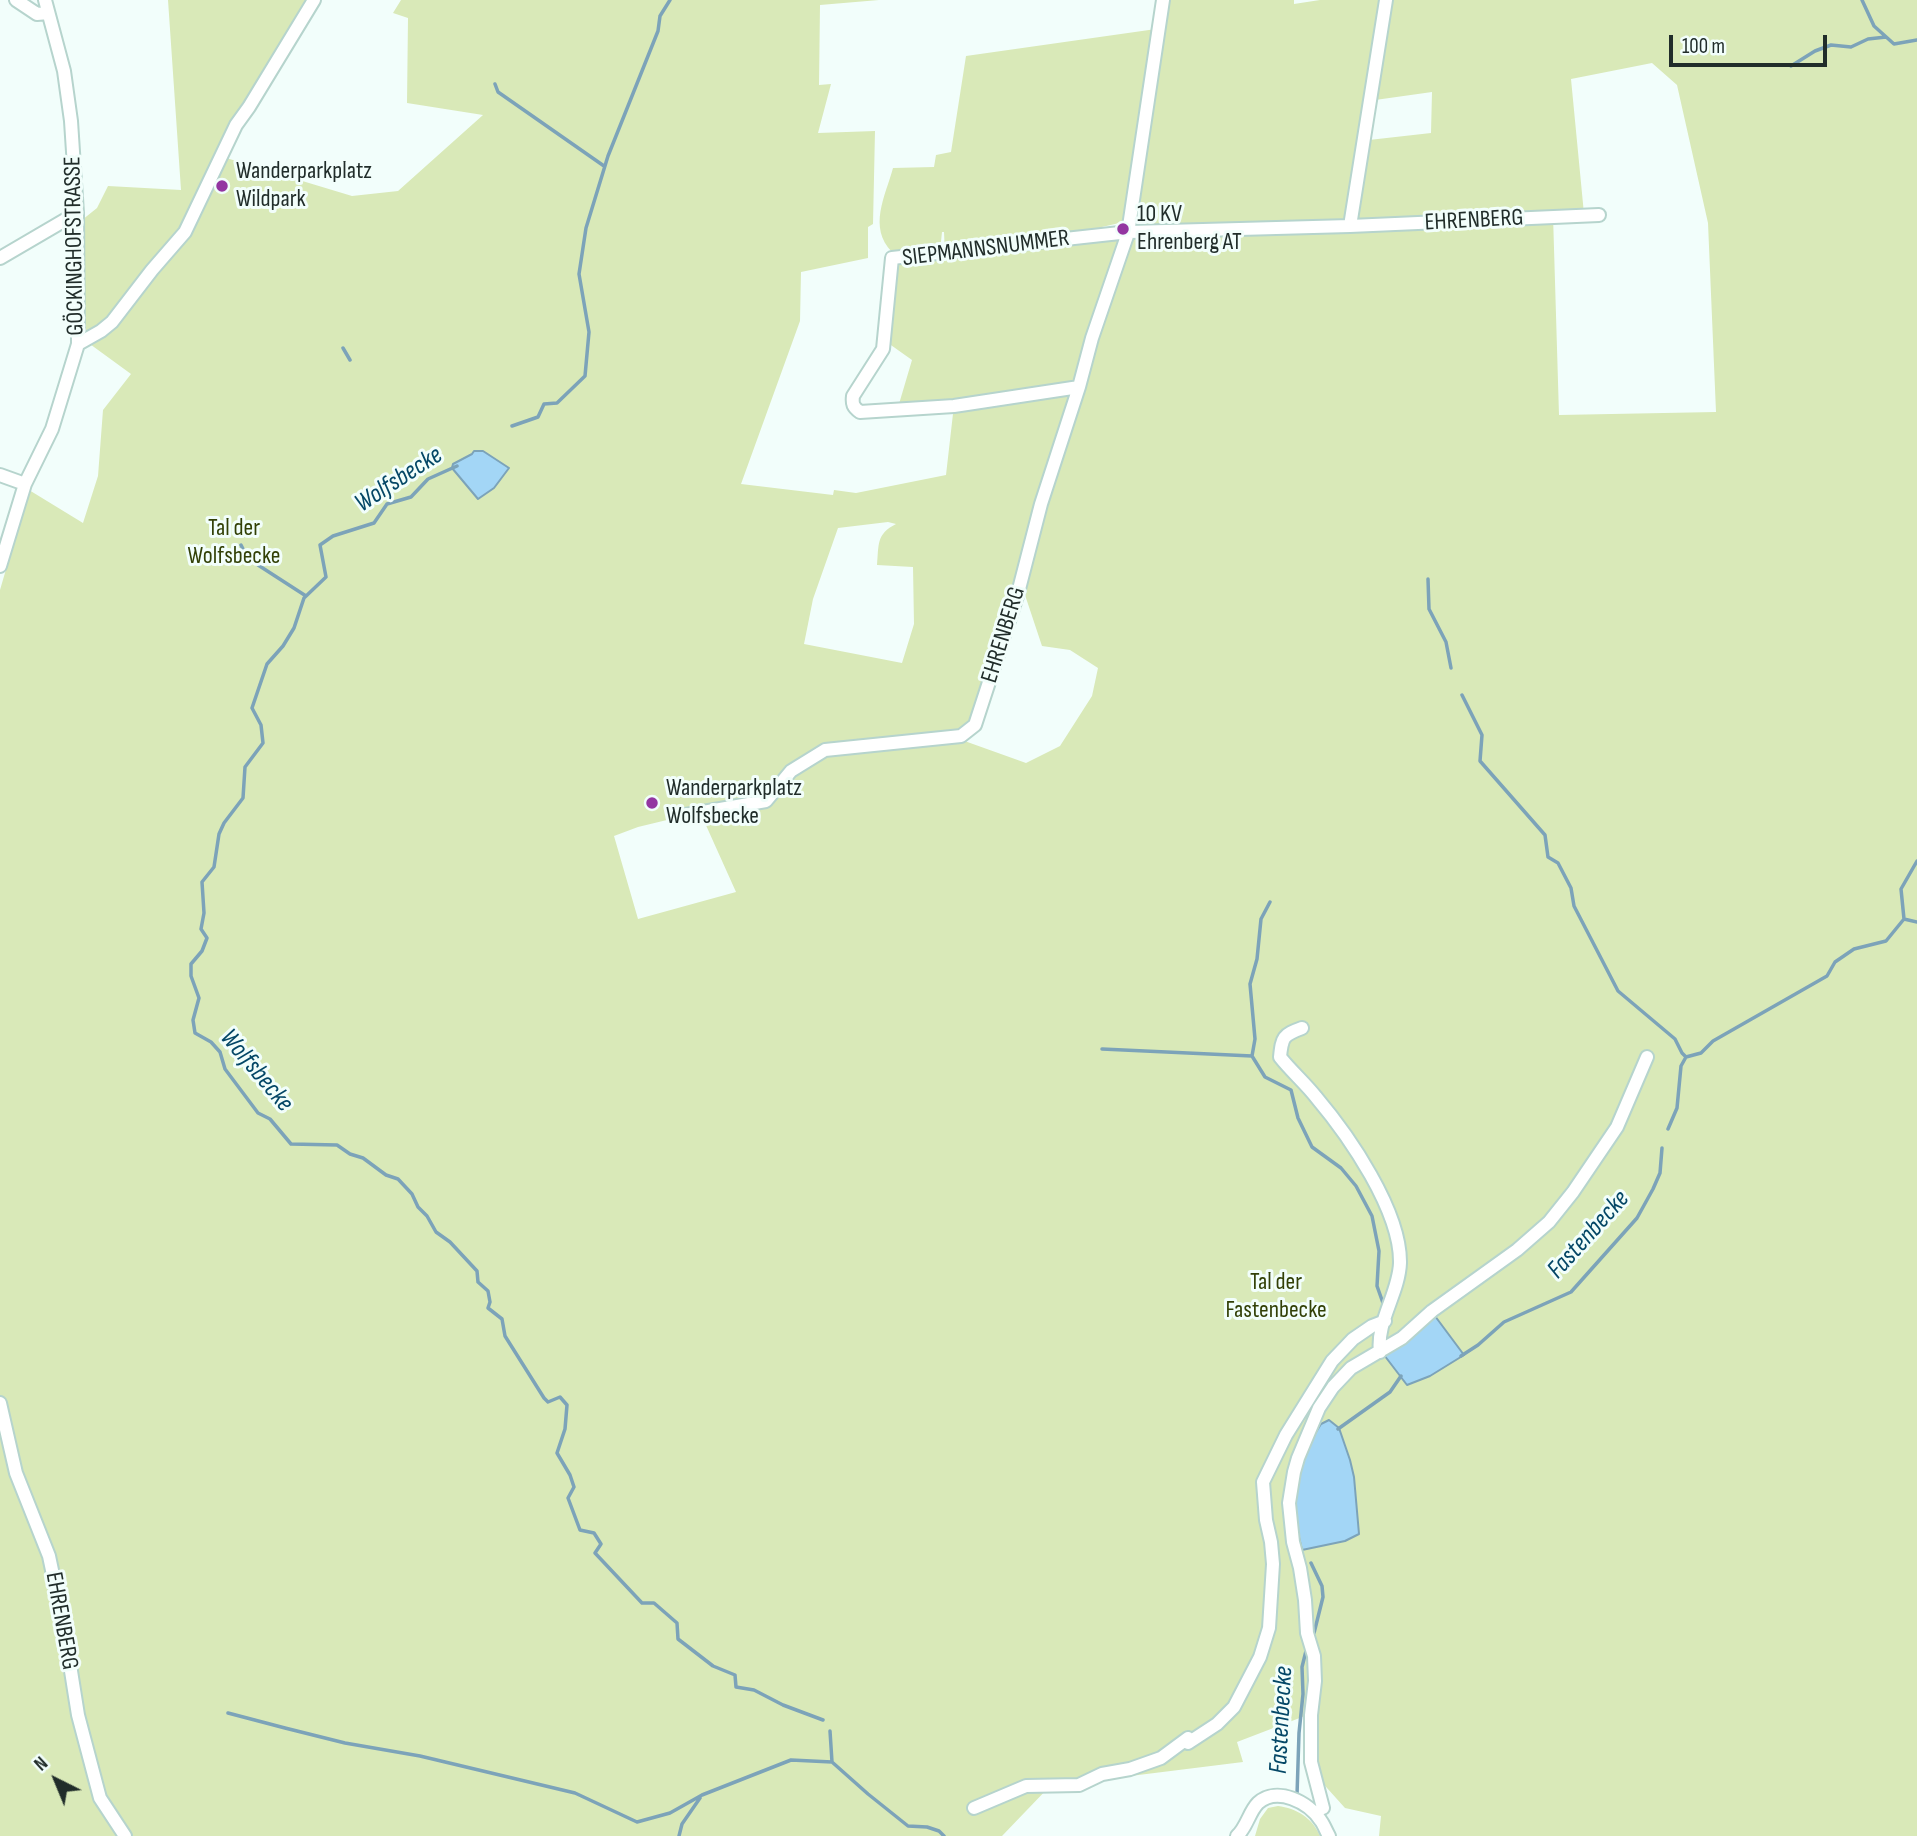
<!DOCTYPE html>
<html>
<head>
<meta charset="utf-8">
<style>
  body { margin:0 }
  #map { position:relative; width:1917px; height:1836px; overflow:hidden; background:#f2fefb; font-family:"Sofia Sans Condensed",sans-serif }
  canvas { display:block }
  .north { position:absolute; left:21px; top:1745px; width:70px; height:70px; -webkit-text-stroke:5px #f2fefb; paint-order:stroke; rotate:317deg; font-size:19px; font-weight:700; line-height:28px; text-align:center; color:#212d2a }
  .north::after { content:''; display:block; margin:auto; width:24px; height:32px; background:#212d2a; clip-path:polygon(50% 0,100% 100%,50% 72%,0 100%) }
  .scale { position:absolute; left:1669px; top:35px; width:158px; height:32px; box-sizing:border-box; border:4px solid #212d2a; border-top:0; padding-left:9px; font-size:21px; line-height:24px; white-space:nowrap; color:#212d2a; -webkit-text-stroke:5px #f2fefb; paint-order:stroke }
</style>
</head>
<body>
<div id="map">
<canvas width="1917" height="1836"></canvas>
<div class="north">N</div>
<div class="scale">100 m</div>
</div>
<script>
const ctx = document.querySelector('canvas').getContext('2d');
ctx.lineJoin = 'round';
function fill(path, color) { ctx.fillStyle = color; ctx.fill(path, 'evenodd'); }
function trace(path, color, width, dash) { ctx.strokeStyle = color; ctx.lineWidth = width; ctx.lineCap = dash ? 'butt' : 'round'; ctx.setLineDash(dash || []); ctx.stroke(path); }
function drawText(font, color, halo, rows, align = 'center') {
  ctx.font = font + ' "Sofia Sans Condensed",sans-serif'; ctx.lineWidth = 6; ctx.setLineDash([]); ctx.textBaseline = 'middle'; ctx.strokeStyle = halo; ctx.fillStyle = color; for (const [text, x, y, turn = 0] of rows) {
    ctx.save(); ctx.translate(x, y); ctx.rotate((+turn || 0) * Math.PI / 180); ctx.textAlign = isNaN(turn) ? turn : align; if (halo) ctx.strokeText(text, 0, 0); ctx.fillText(text, 0, 0); ctx.restore();
  }
}
fill(new Path2D(`
  M168,0H312L223,157L352,196L398,191L483,115L407,103L408,18L393,13L401,0H879L820,5L819,85L831,84L818,133L875,131L873,224L868,227V258L801,272L800,321L741,484L833,495L834,490L856,493L946,475L954,405L1081,383L1129,231L1166,0H1294V4L1320,0H1917V1836H1379L1381,1816L1345,1808L1318,1778L1310,1714L1237,1742L1243,1762L1050,1786L1002,1836H0V590L29,490L83,523L98,476L103,410L131,374L83,339L82,220L97,208L108,186L181,190ZM1652,63L1677,85L1708,223L1716,412L1559,415L1553,215L1584,214L1571,79ZM1432,92L1431,133L1360,141L1368,101ZM888,522L896,524C876,534 879,545 877,565L913,567L914,624L902,663L804,644L813,599L838,528ZM1023,589L1042,646L1070,650L1098,668L1092,696L1060,746L1026,763L959,739L975,717ZM700,812L736,892L638,919L614,836L638,827Z
  M1156,29L1128,221L1102,227L1101,233L1121,238L1078,377L1072,382L954,403L899,404L912,360L888,343L895,260L945,255L944,232H942L940,251L892,252C868,227 885,197 893,168L934,167L936,155L951,152L966,56Z
  M1278,1806C1296,1808 1313,1818 1320,1836H1255L1260,1819L1268,1808Z`), '#d9e9b8');
const water = new Path2D(`
  M474,451H483L509,468L494,488L478,499L452,468L453,464L472,454Z
  M1432,1312L1464,1355L1430,1376L1407,1385L1381,1351Z
  M1329,1420L1339,1428L1350,1460L1354,1477L1359,1534L1345,1541L1302,1550L1294,1516L1296,1464L1321,1424Z`);
fill(water, '#a3d6f6');
trace(water, '#7ca3b9', 2);
trace(new Path2D(`
  M1862,0L1874,26L1894,44L1917,40
  M1791,66L1815,51L1831,45L1851,47L1868,39L1886,37
  M495,84L498,92L604,166
  M343,348L350,360
  M512,426L538,417L544,404L557,403L585,376L589,332L579,274L586,228L608,156L658,31L660,16L670,0
  M457,466L428,479L411,497L387,504L374,523L333,536L320,545L326,577L304,598L294,628L283,646L267,664L252,708L261,725L263,743L245,767L243,798L224,823L219,834L214,867L202,882L204,913L201,929L207,938L202,951L191,964V976L199,998L193,1020L195,1033L211,1042L220,1052L225,1069L258,1113L270,1119L291,1144L337,1145L350,1154L363,1158L386,1175L398,1179L412,1194L418,1207L427,1216L436,1232L450,1242L477,1271L478,1282L488,1291L490,1302L488,1308L502,1319L505,1336L544,1398L548,1402L560,1397L567,1405L565,1429L557,1453L570,1475L574,1487L568,1498L580,1530L594,1533L601,1544L595,1553L642,1603H654L677,1623L678,1639L713,1666L735,1675L736,1687L754,1690L783,1705L823,1720
  M241,545L245,553
  M258,565L306,596
  M1428,579L1429,609L1446,642L1451,668
  M1462,695L1482,735L1480,761L1545,835L1548,857L1558,863L1571,888L1574,906L1618,991L1675,1039L1682,1053L1686,1057
  M1904,919L1917,922
  M1102,1049L1252,1056L1265,1077L1291,1090L1298,1118L1312,1147L1341,1168L1356,1186L1372,1216L1379,1251L1377,1286L1383,1303
  M1252,1056L1255,1039L1250,984L1257,959L1261,919L1270,902
  M1668,1129L1677,1108L1681,1066L1686,1057L1701,1053L1713,1041L1827,976L1835,962L1854,949L1886,941L1904,919L1901,889L1917,861
  M1461,1356L1478,1345L1504,1322L1571,1292L1637,1218L1653,1189L1660,1173L1662,1148
  M1338,1429L1390,1392L1401,1376
  M1311,1563L1322,1586L1323,1597L1314,1633
  M228,1713L285,1728L345,1743L420,1756L575,1793L637,1822L670,1813L702,1795L791,1760L832,1762
  M830,1731L832,1762L868,1794L908,1826L927,1827L939,1831L944,1836
  M1297,1795L1299,1733L1303,1694L1302,1667L1307,1647
  M679,1836L682,1824L700,1798`), '#7ca3b9', 3.5);
const street = new Path2D(`
  M16,0L37,14L48,13
  M1350,226L1386,0
  M0,258L77,213
  M78,344L101,331L112,322L152,270L185,232L236,125L249,107L314,0
  M1079,387L954,406L860,412C853,407 852,404 853,396L883,349L892,258L1129,232L1350,226L1599,215
  M0,475L25,484
  M0,566L25,484L52,429L78,344L77,213L71,121L64,71L45,0
  M674,817L766,801L791,771L825,750L961,736L975,725L1018,593L1041,504L1079,387L1092,338L1128,233L1163,0
  M1302,1028C1283,1035 1282,1037 1280,1057C1291,1071 1305,1083 1316,1097C1349,1136 1401,1211 1400,1263C1399,1293 1376,1322 1380,1352
  M0,1403L16,1473L49,1556L64,1627L78,1715L100,1798L125,1836
  M1184,1741L1188,1743L1217,1724L1234,1707L1260,1657L1269,1628L1273,1564L1271,1542L1266,1520L1263,1482L1286,1435L1332,1361L1353,1339L1372,1326L1385,1321
  M974,1808L1026,1786L1079,1785L1102,1774L1130,1769L1161,1758L1188,1738
  M1323,1808L1311,1762V1715L1315,1681L1314,1656L1307,1633L1305,1600L1300,1568L1293,1542L1289,1503L1294,1472L1298,1458L1319,1408L1333,1387L1351,1368L1402,1338L1432,1311L1517,1250L1549,1222L1573,1192L1617,1127L1647,1057
  M1237,1836C1247,1827 1249,1812 1258,1803C1277,1786 1309,1802 1321,1821C1324,1825 1326,1831 1329,1836`);
trace(street, '#b6d4cd', 16);
trace(street, '#fff', 12);
for (const [x, y, r, color] of [
  [222,186,7,"#9336a1"],
  [1123,229,7,"#9336a1"],
  [652,803,7,"#9336a1"]
]) { const dot = new Path2D(); dot.arc(x, y, r, 0, 2 * Math.PI); ctx.fillStyle = color; ctx.fill(dot); trace(dot, '#f2fefb', 2.5); }
drawText('24px', '#212d2a', '#f2fefb', [
  ["Wanderparkplatz",236,172],
  ["Wildpark",236,200],
  ["10 KV",1137,215],
  ["Ehrenberg AT",1137,243],
  ["Wanderparkplatz",666,789],
  ["Wolfsbecke",666,817]
], 'left');
drawText('24px', '#212d2a', '#f2fefb', [
  ["EHRENBERG",1474,221,-3],
  ["GÖCKINGHOFSTRASSE",75,246,-91],
  ["SIEPMANNSNUMMER",986,249,-7],
  ["EHRENBERG",1004,635,-73],
  ["EHRENBERG",61,1621,80]
]);
drawText('24px', '#324006', '#f2fefb', [
  ["Tal der",234,529],
  ["Wolfsbecke",234,557],
  ["Tal der",1276,1283],
  ["Fastenbecke",1276,1311]
]);
drawText('italic 26px', '#044766', '#f2fefb', [
  ["Wolfsbecke",399,480,-33],
  ["Wolfsbecke",256,1071,50],
  ["Fastenbecke",1589,1235,-48],
  ["Fastenbecke",1282,1720,-87]
]);
</script>
</body>
</html>
